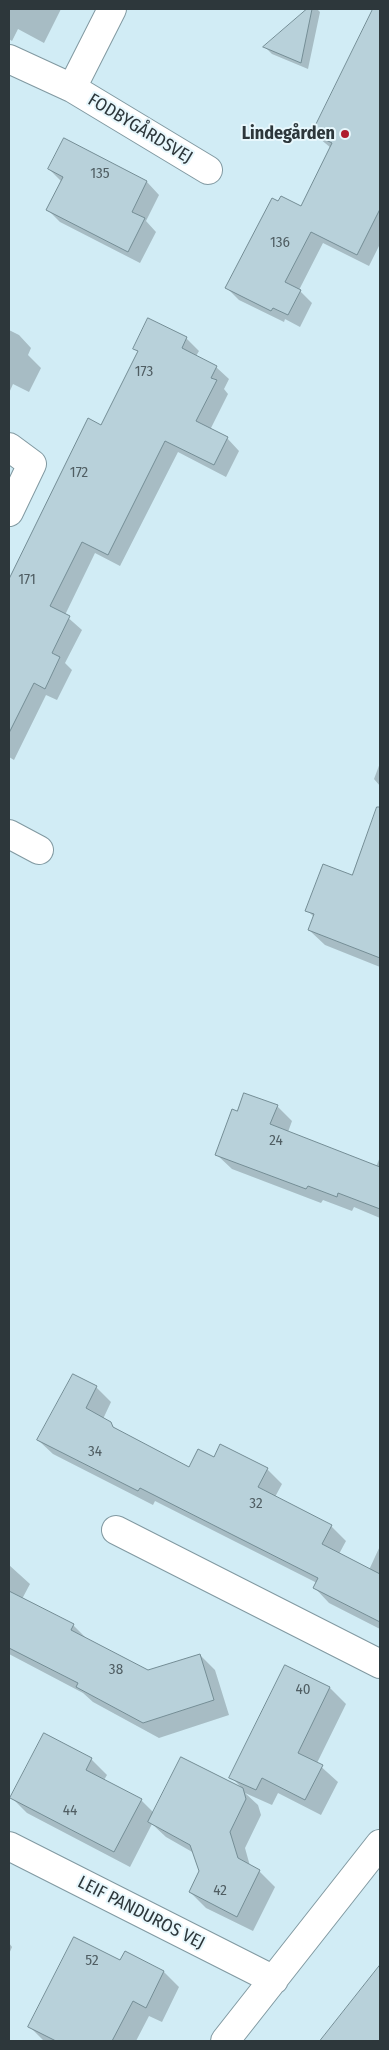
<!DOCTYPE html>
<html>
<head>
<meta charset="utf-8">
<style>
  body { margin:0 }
  #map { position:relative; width:389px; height:2050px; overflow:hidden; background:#d1ecf5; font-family:"Fira Sans Condensed",sans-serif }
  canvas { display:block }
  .frame { position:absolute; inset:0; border:10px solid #2d373b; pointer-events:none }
</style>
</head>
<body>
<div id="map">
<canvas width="389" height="2050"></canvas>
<div class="frame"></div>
</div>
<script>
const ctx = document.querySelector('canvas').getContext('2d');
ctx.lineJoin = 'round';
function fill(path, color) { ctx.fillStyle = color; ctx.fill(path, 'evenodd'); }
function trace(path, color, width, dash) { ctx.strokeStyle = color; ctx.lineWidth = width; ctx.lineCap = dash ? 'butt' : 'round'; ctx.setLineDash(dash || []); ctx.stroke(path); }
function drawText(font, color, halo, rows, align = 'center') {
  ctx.font = font + ' "Fira Sans Condensed",sans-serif'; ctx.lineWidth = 4; ctx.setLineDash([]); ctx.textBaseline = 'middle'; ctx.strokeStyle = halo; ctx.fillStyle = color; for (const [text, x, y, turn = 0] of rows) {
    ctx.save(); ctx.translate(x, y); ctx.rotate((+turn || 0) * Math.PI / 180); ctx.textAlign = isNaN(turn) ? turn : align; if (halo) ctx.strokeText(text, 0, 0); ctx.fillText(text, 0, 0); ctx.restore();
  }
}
fill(new Path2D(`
  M9,9H61L44,43L18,29L12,41L9,39Z
  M309,9H317L320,12L308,69L272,54L265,47Z
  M375,9L380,10V244L369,266L323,243L299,290L312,303L300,327L285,319L284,322L239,300L227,288L301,208L331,148L313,133Z
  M64,140L147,182L159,195L146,221L156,232L140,263L60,222L48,210L62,182L49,169Z
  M9,330L19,335L31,348L28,355L41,368L29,392L13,384L9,393Z
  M186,338L199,351L196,356L216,367L229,379L224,389L228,394L210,430L227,438L239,451L226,477L178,452L120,566L95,553L65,615L82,630L65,663L72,670L57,700L46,695L14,760L9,757V582L89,420L102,426L139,352L135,348Z
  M380,763V786L374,779Z
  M361,855L380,863V967L325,945L309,930L314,917L307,910L353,877Z
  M277,1106L292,1121L288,1132L376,1167L380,1157V1218L354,1207L352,1211L323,1200L321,1203L232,1169L216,1154L238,1112Z
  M74,1375L96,1387L111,1402L103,1419L119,1432L189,1468L214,1459L267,1469L282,1484L275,1497L331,1526L346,1541L339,1554L369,1570L380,1546V1629L329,1603L315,1588L317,1583L155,1501L153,1505L53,1454L38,1440Z
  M9,1565L30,1584L22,1599L73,1625L89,1641L148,1671L200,1655L215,1670L229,1715L159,1738L93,1702L83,1693L9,1654Z
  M285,1666L330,1688L346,1704L317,1763L338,1782L321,1815L278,1793L272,1805L245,1793L258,1805L261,1815L245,1848L250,1866L259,1871L275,1887L253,1931L206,1908L190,1892L201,1871L194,1853L166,1837L152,1824L130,1867L27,1813L12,1798L91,1759L107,1775L104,1780L141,1800L154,1813L243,1789L231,1777Z
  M9,1943L12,1947L9,1954Z
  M380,1966V2041H321Z
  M164,1972L179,1987L162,2022L149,2016L136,2041H44L30,2027Z`), '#0003');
const building = new Path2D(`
  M307,9H312L301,63L263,47Z
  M373,9H380V209L357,255L311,232L285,282L301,290L288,315L273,308L271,311L225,288L272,198L278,201L281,196L301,206L332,143L312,133Z
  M64,138L147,181L132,212L145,218L128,252L46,210L63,177L48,169Z
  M148,318L187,337L182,348L217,366L211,378L217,380L196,421L228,437L214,465L165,441L108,555L82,542L50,606L70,616L52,653L60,657L45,689L34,683L9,733V579L88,418L101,425L138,351L133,349Z
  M377,807H380V958L308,930L314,914L305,911L323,864L352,875Z
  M244,1093L278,1105L270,1124L380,1167V1209L338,1193L337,1197L308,1186L306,1189L215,1155L232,1109L237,1111Z
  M73,1374L97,1386L86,1408L111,1422L113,1427L189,1467L198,1449L214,1457L220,1444L268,1468L258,1487L332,1525L322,1544L380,1574V1622L313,1588L318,1578L140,1488L138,1491L37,1440Z
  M9,1591L74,1624L71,1630L148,1670L200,1654L214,1700L143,1723L76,1687L78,1683L9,1648Z
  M285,1665L330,1687L298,1753L323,1765L305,1800L262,1778L256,1790L229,1778Z
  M44,1733L92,1758L86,1770L142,1799L114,1852L10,1798Z
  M181,1757L243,1788L246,1799L230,1832L238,1858L260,1870L237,1917L189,1892L199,1871L190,1845L148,1822Z
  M74,1937L120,1960L125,1951L164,1971L146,2008L133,2001L112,2041H56L28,2027Z
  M380,1965V2041H320Z`);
fill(building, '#b8d1da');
trace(building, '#748d95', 1);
const minor = new Path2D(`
  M9,59L72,88L208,170
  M72,88L112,9
  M9,447L32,464L9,512
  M9,834L39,850
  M116,1530L380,1664
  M9,1846L274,1980
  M225,2041L380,1844`);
trace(minor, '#8199a1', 30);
trace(minor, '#fff', 28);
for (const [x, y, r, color] of [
  [345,134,5,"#af1c2e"]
]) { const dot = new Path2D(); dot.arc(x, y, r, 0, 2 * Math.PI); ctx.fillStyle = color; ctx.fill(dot); trace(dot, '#e7f7fc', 2); }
drawText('15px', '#505e63', null, [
  ["135",100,174],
  ["136",280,243],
  ["173",144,372],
  ["172",79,473],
  ["171",27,580],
  ["24",276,1141],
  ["34",95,1452],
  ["32",256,1504],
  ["38",116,1670],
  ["40",303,1690],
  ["44",70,1811],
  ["42",220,1891],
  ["52",92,1961]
]);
drawText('18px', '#2d373b', '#e7f7fc', [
  ["FODBYGÅRDSVEJ",140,129,31],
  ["LEIF PANDUROS VEJ",141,1913,27]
]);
drawText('bold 18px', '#2d373b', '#e7f7fc', [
  ["Lindegården",335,134]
], 'right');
</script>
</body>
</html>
